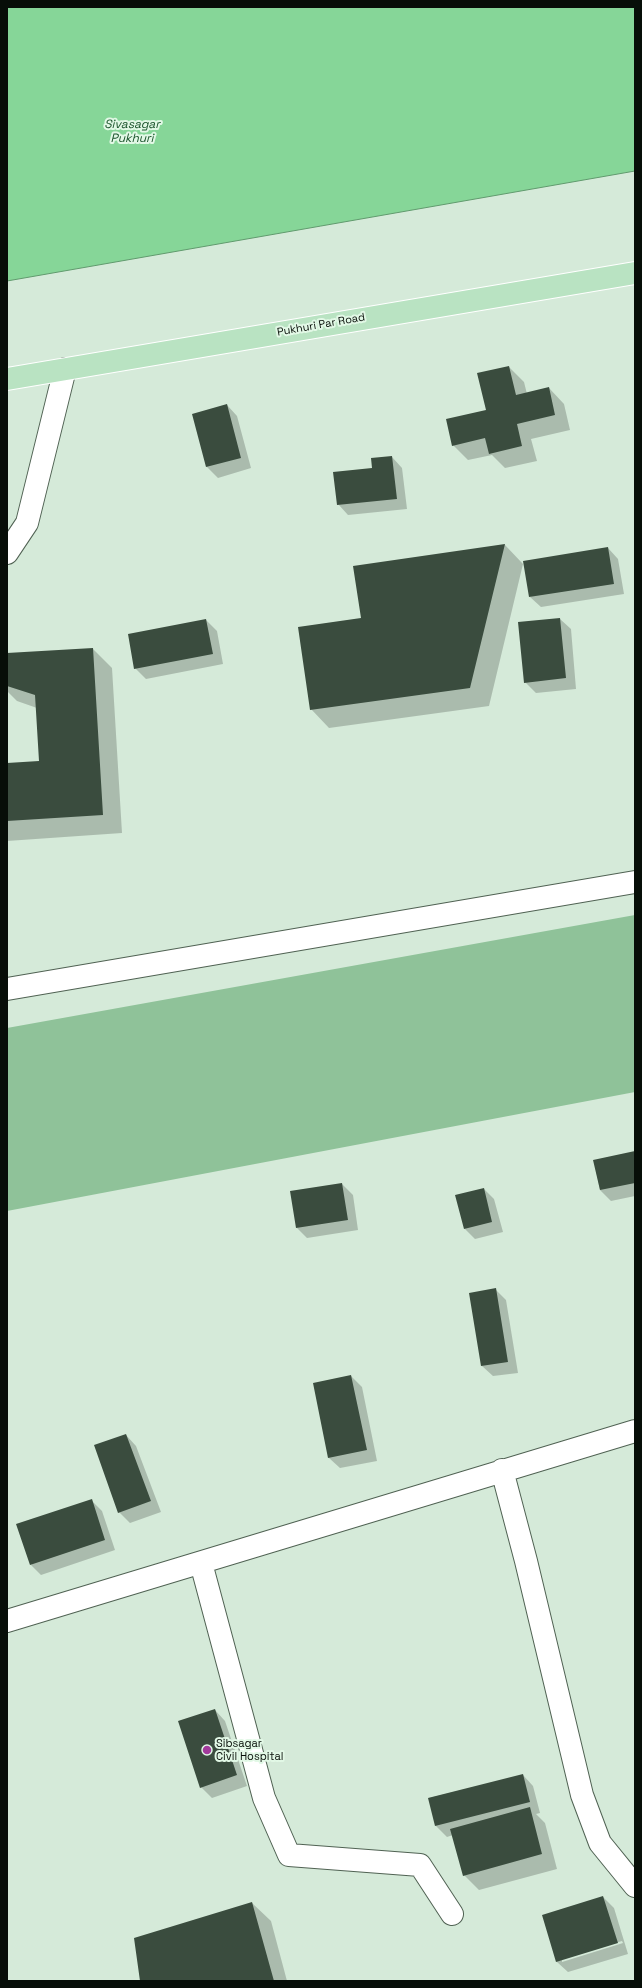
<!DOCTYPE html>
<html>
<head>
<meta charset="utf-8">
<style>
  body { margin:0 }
  #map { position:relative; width:642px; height:1988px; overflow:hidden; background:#d5ead9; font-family:"Space Grotesk",sans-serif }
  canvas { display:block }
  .frame { position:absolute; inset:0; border:8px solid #070e08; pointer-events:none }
</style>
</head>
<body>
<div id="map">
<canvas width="642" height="1988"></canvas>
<div class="frame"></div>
</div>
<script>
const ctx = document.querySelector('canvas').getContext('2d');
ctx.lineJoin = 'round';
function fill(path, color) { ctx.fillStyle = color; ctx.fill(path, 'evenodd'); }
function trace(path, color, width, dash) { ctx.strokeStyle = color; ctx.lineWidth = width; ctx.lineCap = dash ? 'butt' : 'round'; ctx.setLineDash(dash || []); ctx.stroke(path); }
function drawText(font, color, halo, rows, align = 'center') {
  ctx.font = font + ' "Space Grotesk",sans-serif'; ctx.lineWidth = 4; ctx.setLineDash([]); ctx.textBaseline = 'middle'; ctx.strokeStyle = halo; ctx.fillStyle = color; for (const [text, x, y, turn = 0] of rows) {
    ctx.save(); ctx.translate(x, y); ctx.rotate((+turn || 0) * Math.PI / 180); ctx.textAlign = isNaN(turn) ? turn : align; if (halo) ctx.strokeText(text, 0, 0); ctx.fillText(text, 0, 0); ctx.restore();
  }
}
fill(new Path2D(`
  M635,915V1092L7,1211V1028Z`), '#8fc299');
const water = new Path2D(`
  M7,7H635V171L7,281Z`);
fill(water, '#86d698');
trace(water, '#609a6d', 1);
fill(new Path2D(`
  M509,367L524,382L527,394L549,388L564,404L570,430L531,439L537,461L505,468L492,455L468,460L453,445L487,411Z
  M227,405L237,416L251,468L218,478L207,467L193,415Z
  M392,457L402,468L407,509L348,515L338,504L373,469Z
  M505,545L523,564L489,706L329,728L311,709L362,619L354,567Z
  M608,548L618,559L624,594L541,607L530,597Z
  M560,619L571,629L576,689L536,693L525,682Z
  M206,620L217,631L223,664L146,679L135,668Z
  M93,649L112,668L122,833L7,841V764L40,762L37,708L17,701L7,691V654Z
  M635,1152V1196L611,1201L600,1190L594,1161Z
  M342,1184L353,1195L358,1230L307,1238L297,1228Z
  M484,1189L494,1199L503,1232L475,1239L465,1229Z
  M496,1290L506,1300L518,1373L493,1376L482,1366Z
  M351,1376L362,1387L377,1461L340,1468L329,1458Z
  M126,1435L136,1446L161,1512L130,1523L119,1512Z
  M91,1500L102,1511L115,1550L41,1575L31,1565Z
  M215,1710L225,1721L247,1786L212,1798L201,1787Z
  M523,1775L533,1786L540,1813L536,1814L545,1823L557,1869L479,1890L464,1875L453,1835L447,1837L436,1826L429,1798Z
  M603,1897L614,1908L628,1954L568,1972L557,1962L543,1916ZM622,1941L623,1943L562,1962V1959Z
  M252,1903L271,1921L287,1981H141Z`), '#0003');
fill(new Path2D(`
  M509,366L516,395L549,387L555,415L517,424L522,446L489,454L485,438L452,446L446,419L486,410L477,373Z
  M227,404L241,458L206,467L192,414Z
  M392,456L397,499L337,505L333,472L372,468L371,458Z
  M505,544L470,688L310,710L298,627L361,618L353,566Z
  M608,547L614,584L529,597L523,561Z
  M560,618L566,678L524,683L518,622Z
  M206,619L213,654L134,669L128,634Z
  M93,648L103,815L7,821V763L39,761L35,695L7,686V653Z
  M635,1151V1183L600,1190L593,1160Z
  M342,1183L348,1220L296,1228L290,1191Z
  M484,1188L492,1222L464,1229L455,1195Z
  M496,1288L508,1362L481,1366L469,1293Z
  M351,1375L367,1450L328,1458L313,1383Z
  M126,1434L151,1501L118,1513L94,1445Z
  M92,1499L105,1540L30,1565L16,1524Z
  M215,1709L237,1775L200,1788L178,1721Z
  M523,1774L530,1802L435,1826L428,1798Z
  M530,1807L542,1854L463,1876L450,1829Z
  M603,1896L618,1943L556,1962L542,1915Z
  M252,1902L274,1981H140L134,1938Z`), '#3a4c3e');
const minor = new Path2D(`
  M7,553L27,523L65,369
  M7,989L635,882
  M502,1470L526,1561L582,1795L600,1843L635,1886
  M201,1563L264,1798L289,1855L420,1865L452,1914
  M7,1621L635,1431`);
const major = new Path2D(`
  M7,379L635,273`);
trace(minor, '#506253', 24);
trace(major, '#fff', 24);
trace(minor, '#fff', 22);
trace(major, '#b9e3c2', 22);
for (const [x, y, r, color] of [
  [207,1750,5,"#a23a9c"]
]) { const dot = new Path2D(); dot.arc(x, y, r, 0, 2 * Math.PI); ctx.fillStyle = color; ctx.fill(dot); trace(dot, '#e2f8e6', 1.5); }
drawText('11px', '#070e08', '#e2f8e6', [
  ["Pukhuri Par Road",321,325,-10]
]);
drawText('11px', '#070e08', '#e2f8e6', [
  ["Sibsagar",216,1744],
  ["Civil Hospital",216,1757]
], 'left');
drawText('italic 12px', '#1b542c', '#e2f8e6', [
  ["Sivasagar",132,125],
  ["Pukhuri",132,139]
]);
</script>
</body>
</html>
